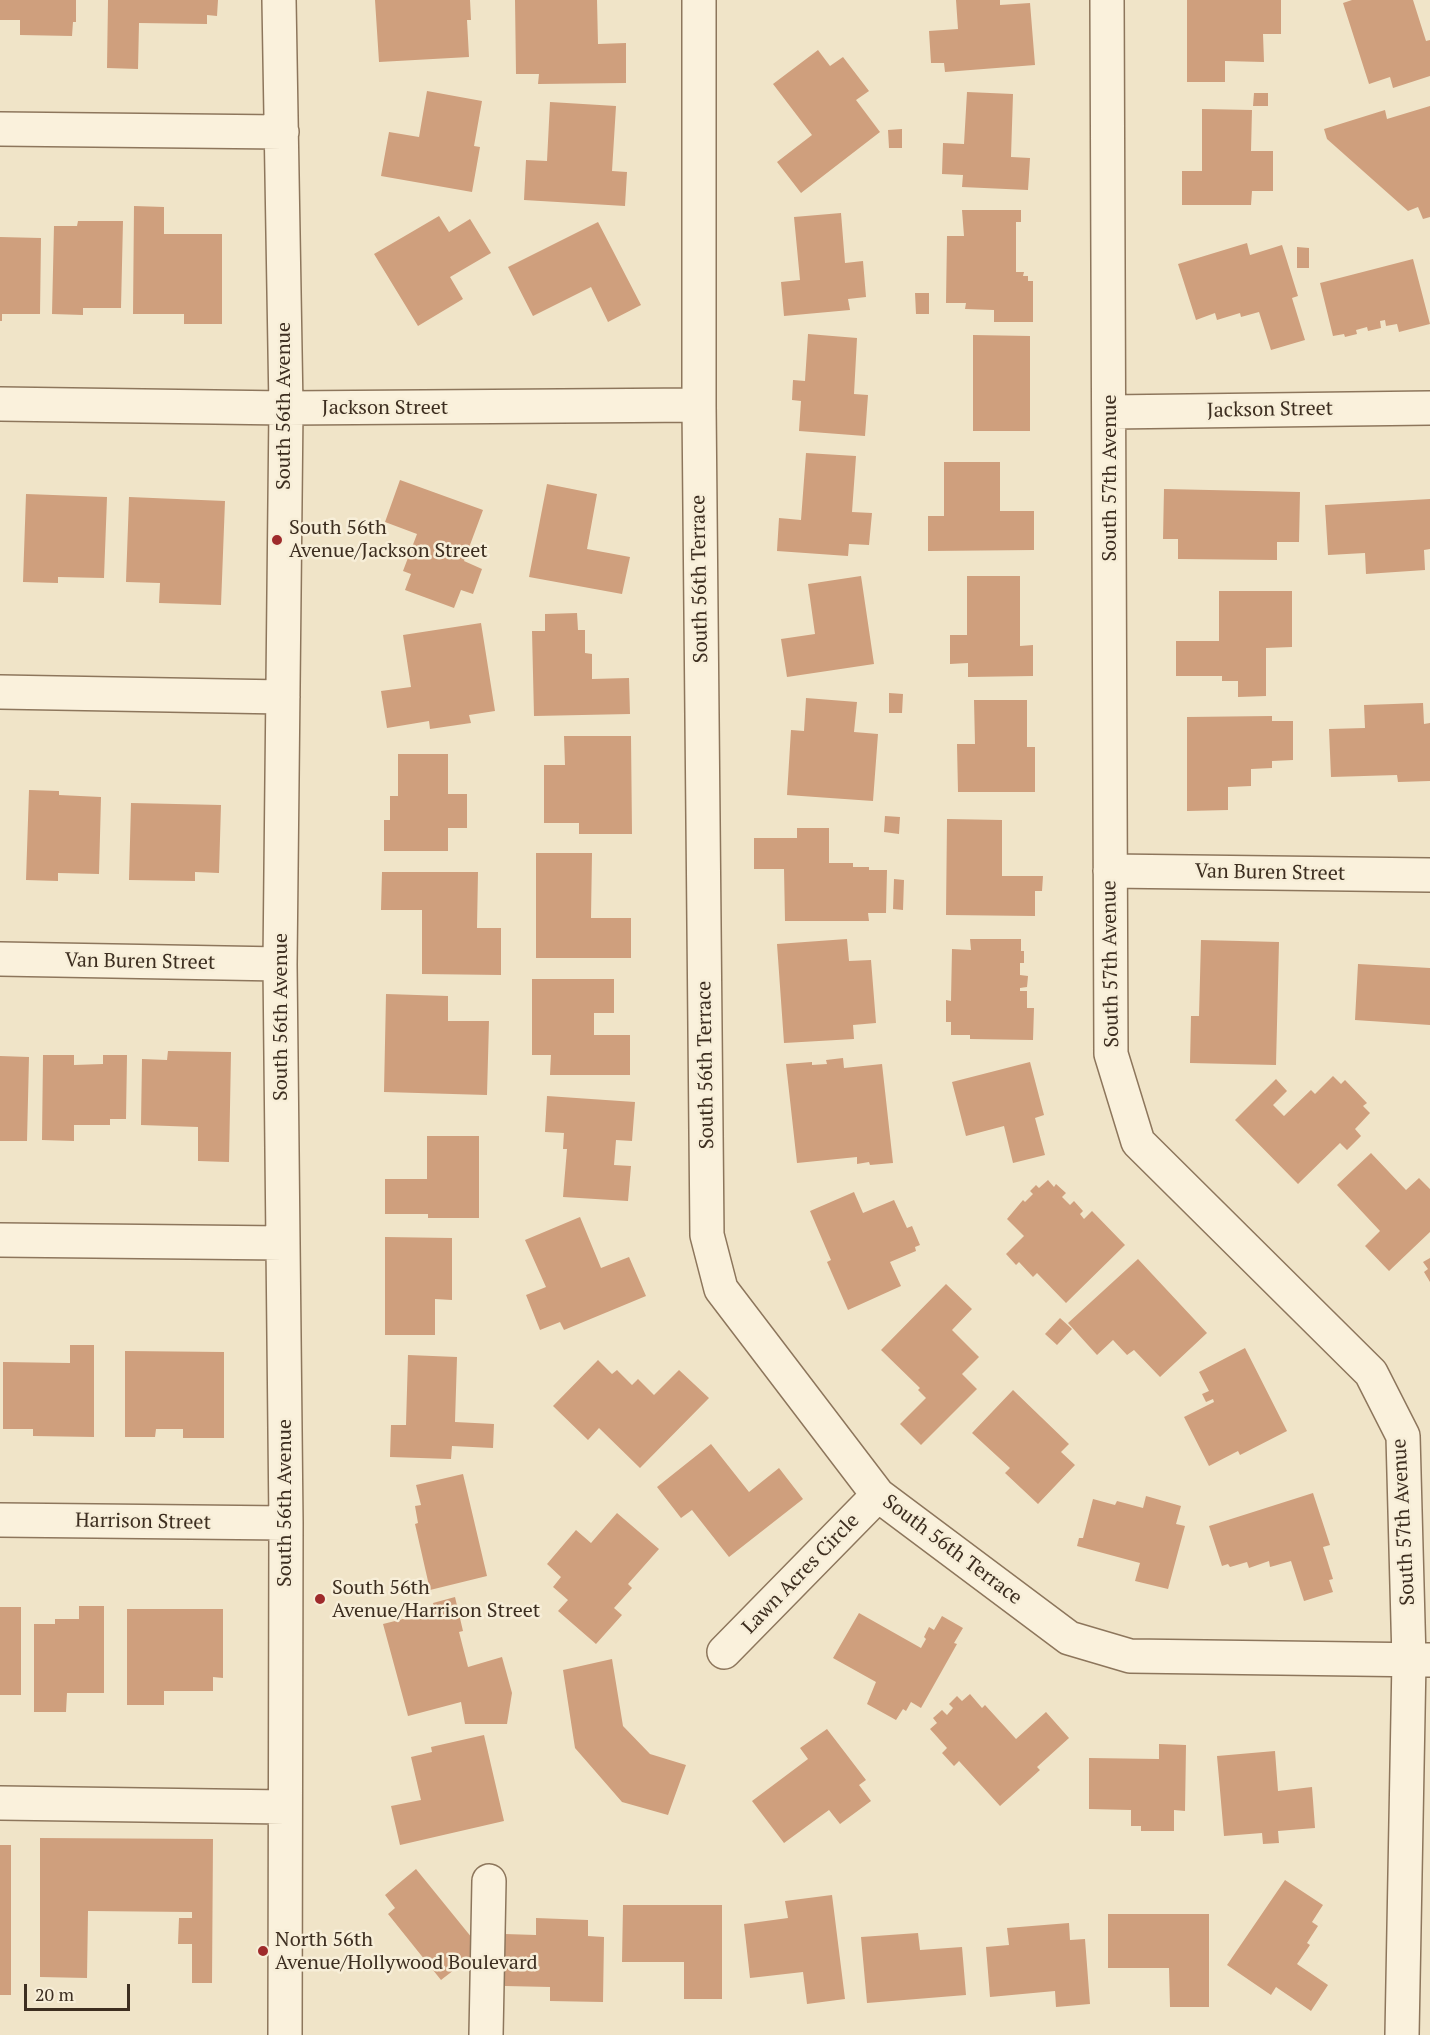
<!DOCTYPE html>
<html>
<head>
<meta charset="utf-8">
<style>
  body { margin:0 }
  #map { position:relative; width:1430px; height:2035px; overflow:hidden; background:#f0e4c8; font-family:"PT Serif",serif }
  canvas { display:block }
  .scale { position:absolute; left:24px; top:1984px; width:106px; height:27px; box-sizing:border-box; border:3px solid #3d2e20; border-top:0; padding-left:8px; font-size:18px; line-height:21px; white-space:nowrap; color:#3d2e20; -webkit-text-stroke:4px #f7eed8; paint-order:stroke }
</style>
</head>
<body>
<div id="map">
<canvas width="1430" height="2035"></canvas>
<div class="scale">20 m</div>
</div>
<script>
const ctx = document.querySelector('canvas').getContext('2d');
ctx.lineJoin = 'round';
function fill(path, color) { ctx.fillStyle = color; ctx.fill(path, 'evenodd'); }
function trace(path, color, width, dash) { ctx.strokeStyle = color; ctx.lineWidth = width; ctx.lineCap = dash ? 'butt' : 'round'; ctx.setLineDash(dash || []); ctx.stroke(path); }
function drawText(font, color, halo, rows, align = 'center') {
  ctx.font = font + ' "PT Serif",serif'; ctx.lineWidth = 5; ctx.setLineDash([]); ctx.textBaseline = 'middle'; ctx.strokeStyle = halo; ctx.fillStyle = color; for (const [text, x, y, turn = 0] of rows) {
    ctx.save(); ctx.translate(x, y); ctx.rotate((+turn || 0) * Math.PI / 180); ctx.textAlign = isNaN(turn) ? turn : align; if (halo) ctx.strokeText(text, 0, 0); ctx.fillText(text, 0, 0); ctx.restore();
  }
}
fill(new Path2D(`
  M0,0H76V22H73L72,36L20,35V20H0Z
  M108,0H218L217,16L207,15V24L139,23L138,69L107,68Z
  M375,0H470L471,20H467L469,57L379,62Z
  M515,0H597L598,44L626,43V83L538,84L539,74H516Z
  M956,0H1000V5L1030,3L1035,65L945,72L944,63H931L929,31L958,29Z
  M1187,0H1281V34H1263L1264,62L1225,61V82H1187Z
  M1352,0H1413L1426,41L1430,40V76L1393,88L1390,77L1369,84L1343,3Z
  M818,50L830,66L843,57L869,91L856,100L880,132L801,193L777,162L812,135L773,84Z
  M427,91L482,101L474,146L480,147L472,192L381,176L389,132L419,137Z
  M967,92L1013,94L1011,157L1030,158L1028,190L962,187L963,175L942,174L943,143L964,144Z
  M1254,93H1268V106H1253Z
  M550,102L616,106L612,171L627,172L625,206L524,200L526,160L547,161Z
  M1430,106V217L1423,219L1418,207L1408,211L1327,139L1324,129L1385,110L1387,119Z
  M1202,109L1252,110L1251,151H1273V191H1252L1251,205H1182V171H1202Z
  M902,129V148H889L888,130Z
  M134,206L164,207V234H222V324H184V314H133Z
  M962,210H1021V222H1016V272H1024L1023,276H1028V281H1033V322H994V310L965,309L966,303H946L947,236H964Z
  M841,213L845,263L863,261L866,297L848,299L850,310L784,316L781,282L800,280L794,217Z
  M439,216L449,232L470,219L491,253L450,277L463,299L418,326L374,254Z
  M78,221H123L121,308H83V315L52,314L54,226H77Z
  M598,222L641,305L608,322L591,287L533,316L508,267Z
  M0,237L41,238L40,314H2V321H0Z
  M1247,243L1250,255L1282,245L1298,296L1292,298L1305,340L1271,350L1259,312L1241,317L1240,313L1217,320L1215,313L1196,320L1178,264Z
  M1297,247L1309,248V268H1297Z
  M1413,259L1430,324L1399,332L1397,324L1386,326L1385,320L1380,321L1381,328L1368,331L1367,327L1356,330L1357,334L1345,337L1344,334L1333,336L1320,283Z
  M915,293H929V314H916Z
  M808,334L857,338L854,394L868,395L865,436L799,431L801,401L792,400L793,380L805,381Z
  M973,335L1030,336V431H973Z
  M806,453L856,456L852,512L872,513L869,545L849,544L848,556L777,551L779,518L801,520Z
  M944,462H1000V511H1034V550L928,551V516H944Z
  M400,480L483,510L464,561L482,569L473,594L461,590L454,608L405,590L411,574L403,571L417,534L385,522Z
  M547,484L597,494L587,549L630,557L622,594L529,577Z
  M1164,489L1300,492L1299,542H1277V560L1178,559V539H1163Z
  M26,494L107,497L104,578L58,577V583L23,582Z
  M129,497L225,501L221,605L159,603L160,583L126,582Z
  M1430,499V549L1424,550L1425,570L1366,574L1365,553L1328,555L1325,505Z
  M861,576L874,664L787,677L781,639L815,634L808,584Z
  M967,576H1020V646L1033,645V676L968,677V663L950,664V635H967Z
  M1219,591H1292V647L1266,648V696L1238,697V681H1222V676H1176V641H1219Z
  M577,613L578,630H585V653L592,654V679L629,678L630,714L534,716L532,631H545V614Z
  M481,623L495,711L469,715L471,723L430,729L429,721L387,728L381,691L411,687L403,635Z
  M889,693L903,694L902,713H889Z
  M806,698L857,702L854,732L878,734L873,801L787,795L791,730L804,731Z
  M974,700H1027V747H1035V792H958L957,744H975Z
  M1423,703L1424,724L1430,723V781L1398,782L1397,775L1331,777L1329,729L1365,728L1364,705Z
  M1272,716V721H1293V760L1272,761V768L1251,769V786L1228,787V810L1187,811V717Z
  M564,736H631L632,834H579V823H544V765H565Z
  M398,754H448V794H467V828H448V851H384V820H390V796H398Z
  M29,790L59,791V795L101,797L99,874L58,873V881L26,880Z
  M131,803L221,805L219,873L195,872V881L129,880Z
  M885,816L900,817L899,834L884,832Z
  M947,819L1002,820V876H1043L1042,891H1035V916L946,915Z
  M797,828H829V863H853V867H869V870H887L886,913H868L869,921H785L784,869H754V838H797Z
  M536,853H592L591,918H631V958H536Z
  M382,872H478L477,928H501V975L422,974V910H381Z
  M894,879L904,880L903,910L893,909Z
  M847,939L849,961L871,960L876,1023L853,1025L854,1039L784,1043L777,944Z
  M970,939H1021V951H1024V963H1020V975L1028,976L1027,987L1020,988V991H1027V1008H1034L1033,1040L970,1039V1035H951V1022H946V1000L951,1001L952,949L971,950Z
  M1201,940L1279,942L1276,1065L1190,1063L1191,1016H1199Z
  M1358,964L1430,968V1025L1355,1020Z
  M532,979H614V1013H594V1035H630V1075H550L551,1055H532Z
  M386,994L448,996V1021H489L487,1095L384,1092Z
  M168,1051L231,1052L229,1162L198,1161V1127L141,1125L142,1059L167,1060Z
  M43,1055H74V1065L103,1064V1055H127L126,1119H110V1125H74V1141L42,1140Z
  M0,1056L29,1057L27,1141H0Z
  M843,1058L844,1068L882,1064L893,1163L870,1165L869,1162L857,1164V1157L797,1163L786,1064L812,1062V1065L827,1064L826,1060Z
  M1030,1062L1044,1115L1035,1118L1045,1155L1013,1163L1004,1126L966,1136L952,1082Z
  M1333,1076L1341,1084L1345,1080L1367,1103L1363,1106L1370,1113L1355,1129L1361,1136L1347,1150L1340,1143L1298,1184L1235,1120L1276,1079L1287,1091L1273,1105L1284,1116L1311,1090L1315,1094Z
  M547,1096L635,1102L632,1141L616,1140L614,1165L631,1166L628,1201L563,1197L567,1149H563L564,1133L545,1132Z
  M427,1136H479V1218H428V1214H385V1179H427Z
  M1371,1153L1406,1190L1419,1178L1430,1189V1232L1389,1271L1365,1246L1380,1231L1337,1185Z
  M1048,1180L1054,1187L1056,1184L1066,1193L1062,1197L1070,1205L1074,1201L1083,1211L1080,1214L1084,1219L1092,1211L1125,1245L1066,1303L1037,1273L1033,1277L1019,1262L1016,1265L1006,1254L1024,1236L1007,1219L1023,1200L1025,1202L1033,1194L1030,1191L1036,1185L1039,1188Z
  M854,1192L863,1213L894,1200L907,1228L912,1226L920,1245L915,1247L916,1251L890,1262L901,1286L848,1310L827,1262L831,1260L810,1211Z
  M580,1217L601,1268L629,1257L646,1296L564,1330L560,1322L540,1330L526,1295L546,1287L525,1240Z
  M385,1237L452,1238V1300L435,1299V1335H385Z
  M1430,1258V1282L1424,1272L1428,1269L1423,1262Z
  M1138,1259L1207,1333L1160,1377L1134,1350L1127,1355L1113,1340L1097,1355L1068,1323Z
  M946,1284L972,1309L952,1330L979,1357L962,1374L977,1389L921,1445L900,1424L926,1398L918,1390L920,1388L881,1350Z
  M1060,1318L1072,1329L1057,1345L1045,1334Z
  M70,1345H94V1437L33,1436V1429H3V1362L70,1363Z
  M1245,1348L1287,1431L1240,1455L1238,1451L1209,1466L1184,1417L1214,1402L1213,1399L1206,1402L1202,1394L1209,1391L1199,1372Z
  M125,1351L224,1352V1438H183V1429H156L155,1437H125Z
  M408,1355L457,1357L455,1422L494,1424L493,1448L452,1446L451,1459L390,1457L391,1425H406Z
  M598,1360L612,1374L617,1370L632,1385L638,1379L654,1395L679,1370L709,1398L640,1468L599,1428L588,1440L553,1406Z
  M1013,1390L1069,1444L1061,1452L1075,1465L1038,1504L1005,1473L1010,1468L972,1433Z
  M711,1444L749,1492L779,1468L803,1499L729,1557L692,1510L681,1518L657,1487Z
  M463,1474L487,1576L430,1590L415,1524L418,1523L415,1506L421,1505L416,1485Z
  M1313,1493L1330,1545L1323,1547L1333,1579L1329,1580L1333,1592L1304,1601L1291,1561L1270,1567L1269,1561L1249,1568L1247,1562L1230,1567L1228,1564L1222,1566L1209,1526Z
  M1146,1496L1181,1506L1176,1524L1185,1526L1168,1589L1135,1581L1140,1563L1077,1546L1079,1538H1083L1093,1499L1115,1505L1117,1501L1143,1508Z
  M617,1513L659,1549L628,1584L632,1588L614,1608L622,1615L596,1644L558,1611L568,1600L553,1587L561,1577L547,1564L576,1530L591,1543Z
  M455,1597L463,1631L459,1632L468,1667L502,1657L512,1693L507,1724H465L461,1702L408,1716L383,1624L435,1611L433,1603Z
  M79,1606H104V1693H67L66,1712H34V1624H55V1619H79Z
  M0,1607H21V1695H0Z
  M127,1609H223V1678L213,1677V1691H164V1705H127Z
  M859,1613L921,1648L926,1639L924,1637L929,1627L934,1630L942,1616L963,1628L954,1643L957,1644L921,1708L911,1702L906,1711L903,1709L896,1720L867,1704L876,1682L833,1658Z
  M612,1659L623,1726L650,1754L686,1765L668,1815L622,1802L575,1748L563,1670Z
  M970,1694L982,1708L985,1705L1016,1739L1046,1712L1069,1738L1037,1767L1040,1770L1000,1806L959,1761L954,1766L942,1753L947,1748L930,1729L937,1723L933,1718L942,1710L947,1715L953,1708L949,1704L957,1696L962,1701Z
  M827,1729L866,1780L859,1785L871,1801L840,1824L829,1810L784,1843L752,1801L808,1759L800,1748Z
  M484,1735L504,1821L400,1845L391,1806L421,1800L411,1757L432,1752L431,1747Z
  M1159,1744L1186,1745L1185,1811L1174,1810V1831H1141V1826H1131V1810L1089,1809V1758L1159,1759Z
  M1275,1751L1278,1791L1312,1787L1315,1828L1278,1831L1279,1843L1263,1844L1262,1833L1224,1836L1217,1756Z
  M40,1838L213,1839L212,1983H192V1944H178L179,1918H192V1912L88,1911L87,1978L40,1977Z
  M0,1845H11V1995H0Z
  M416,1869L481,1949L441,1980L388,1914L395,1908L385,1895Z
  M1285,1880L1323,1905L1312,1922L1318,1926L1307,1943L1310,1945L1297,1964L1328,1985L1311,2011L1276,1987L1271,1995L1227,1965Z
  M832,1895L845,1999L807,2004L803,1972L750,1978L744,1924L788,1918L785,1901Z
  M623,1905H722V1999H684V1962H622Z
  M1108,1914H1209V2007H1170L1169,1968H1108Z
  M536,1918L588,1920V1936L604,1937L603,2002L550,2001V1987L505,1986V1934L536,1935Z
  M1069,1923L1070,1940L1085,1939L1090,2004L1056,2007L1055,1991L990,1997L986,1947L1009,1945L1007,1928Z
  M918,1933L920,1950L962,1947L966,1995L867,2003L861,1937Z`), '#cf9f7d');
const minor = new Path2D(`
  M279,0L286,408L280,964L286,1523L285,2035
  M699,0V405L707,1235L721,1289L878,1495L1069,1638L1130,1656L1430,1660
  M1107,0L1111,1054L1138,1142L1371,1373L1403,1436L1409,1660L1402,2035
  M0,129L282,132
  M0,404L286,408L699,405
  M1109,412L1430,408
  M0,692L283,697
  M1110,871L1430,875
  M0,959L280,964
  M0,1240L283,1243
  M0,1520L286,1523
  M724,1652L878,1495
  M0,1803L285,1807
  M486,2035L489,1881`);
trace(minor, '#8d765c', 36);
trace(minor, '#faf1dc', 33);
for (const [x, y, r, color] of [
  [277,540,6,"#9e2a2b"],
  [320,1599,6,"#9e2a2b"],
  [263,1951,6,"#9e2a2b"]
]) { const dot = new Path2D(); dot.arc(x, y, r, 0, 2 * Math.PI); ctx.fillStyle = color; ctx.fill(dot); trace(dot, '#f7eed8', 2); }
drawText('20px', '#3d2e20', '#f7eed8', [
  ["South 56th Avenue",284,406,-90],
  ["Jackson Street",385,408],
  ["Jackson Street",1270,410,-1],
  ["South 57th Avenue",1110,478,-90],
  ["South 56th Terrace",700,579,-91],
  ["Van Buren Street",1270,873,1],
  ["Van Buren Street",140,962,1],
  ["South 57th Avenue",1111,964,-91],
  ["South 56th Avenue",281,1017,-90],
  ["South 56th Terrace",706,1065,-91],
  ["South 56th Avenue",285,1503,-90],
  ["Harrison Street",143,1522,1],
  ["South 57th Avenue",1404,1522,-93],
  ["South 56th Terrace",952,1550,37],
  ["Lawn Acres Circle",801,1574,-46]
]);
drawText('20px', '#3d2e20', '#f7eed8', [
  ["South 56th",289,528],
  ["Avenue/Jackson Street",289,551],
  ["South 56th",332,1588],
  ["Avenue/Harrison Street",332,1611],
  ["North 56th",275,1940],
  ["Avenue/Hollywood Boulevard",275,1963]
], 'left');
</script>
</body>
</html>
